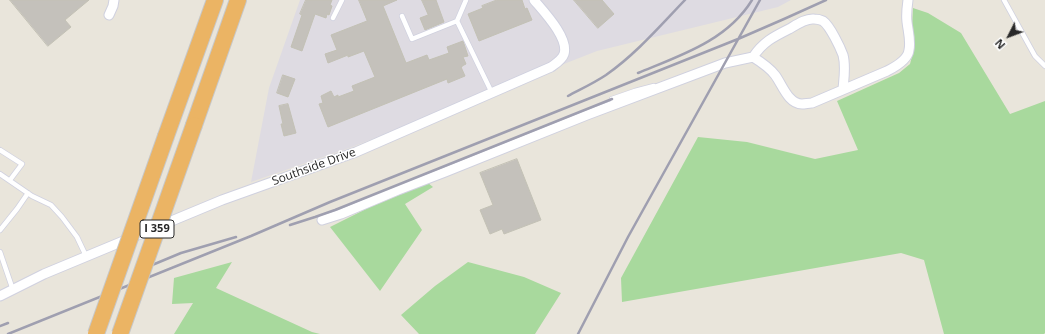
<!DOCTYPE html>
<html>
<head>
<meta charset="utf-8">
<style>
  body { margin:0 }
  #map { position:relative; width:1045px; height:334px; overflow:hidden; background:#e9e5db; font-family:"Open Sans",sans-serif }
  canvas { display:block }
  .north { position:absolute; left:989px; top:16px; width:40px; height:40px; -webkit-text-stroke:3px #fff; paint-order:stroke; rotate:228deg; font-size:11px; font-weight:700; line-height:16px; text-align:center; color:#282828 }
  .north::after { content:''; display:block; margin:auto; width:14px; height:18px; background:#282828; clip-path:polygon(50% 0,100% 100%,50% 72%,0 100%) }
</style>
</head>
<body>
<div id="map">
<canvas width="1045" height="334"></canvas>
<div class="north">N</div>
</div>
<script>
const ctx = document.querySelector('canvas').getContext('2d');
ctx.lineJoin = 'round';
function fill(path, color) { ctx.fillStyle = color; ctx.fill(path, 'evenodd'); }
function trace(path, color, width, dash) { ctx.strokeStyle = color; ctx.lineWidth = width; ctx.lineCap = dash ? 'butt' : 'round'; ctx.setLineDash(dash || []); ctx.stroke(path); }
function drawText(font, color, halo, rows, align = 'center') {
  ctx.font = font + ' "Open Sans",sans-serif'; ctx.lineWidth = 3; ctx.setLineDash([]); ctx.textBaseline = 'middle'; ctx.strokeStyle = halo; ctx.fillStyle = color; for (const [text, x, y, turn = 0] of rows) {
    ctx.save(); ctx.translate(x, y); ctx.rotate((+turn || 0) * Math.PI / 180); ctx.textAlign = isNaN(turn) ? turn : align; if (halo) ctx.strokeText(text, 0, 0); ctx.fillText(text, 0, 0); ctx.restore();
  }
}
fill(new Path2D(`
  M300,0H791L778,7L597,51L352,147L251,182L269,88Z`), '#dedbe2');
fill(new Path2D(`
  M913,8L928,13L961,33L1010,114L1045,101V333L1044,334H944L924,260L901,253L622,302L621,278L698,137L747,142L815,159L858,150L837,101L899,73L910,64L914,49L912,26Z
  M428,183L433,187L405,204L422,230L380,291L330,227L368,208Z
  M232,262L216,288L312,332L320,334H174L193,303L172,304L174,278Z
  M468,262L524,277L561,293L535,334H419L401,315L435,286Z`), '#a8d99d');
const building = new Path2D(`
  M10,0H89L65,20L71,27L48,46Z
  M306,0H332L330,5L332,6L329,15L327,14L326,18L315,14L302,51L291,47L302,15L300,14Z
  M359,0H397L383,6L406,63L427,55L429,60L449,53L447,47L463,41L468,56L463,57L466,64L462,66V67H461L465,76L448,83L447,79L328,127L319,104L323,103L321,96L331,91L334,97L338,95V97L354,91L352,86L375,77L364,51L348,57V55L328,63L325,54L337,50L331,35L367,21Z
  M422,0H436L444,22L425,30L420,18L428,15Z
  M497,0H522L525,9L527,8L532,20L479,41L468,14L483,8L482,6Z
  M574,0H602L614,14L598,28Z
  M283,75L295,79L288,97L277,93Z
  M288,104L296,133L284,136L281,124H283L279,106Z
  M517,159L541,220L504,234L502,229L490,234L480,210L493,205L480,173Z`);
fill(building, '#c4c1bb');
trace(building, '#c3c1b5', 1);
const lane = new Path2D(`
  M466,0L457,21L492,93
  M1004,0L1035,56L1045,66
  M402,16L412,39L457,21
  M333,18L342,0
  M612,99L635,91L654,86
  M0,150L22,164L10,180
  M0,174L32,196L51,205L62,217L77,237L86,256
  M0,230L17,209L28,193
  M0,252L13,290`);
const street = new Path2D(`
  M109,15L113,6L114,0
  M753,57C763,42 773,37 789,29C796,25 806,18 814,19C816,19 821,20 823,21C830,26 840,47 843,55C846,66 844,78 843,89
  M322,220L341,214L398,190L445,172L587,115L725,63L753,57C761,62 769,67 775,75C782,84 788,104 802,104C805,104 809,103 812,103L887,71C895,67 908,60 909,50C911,41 908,31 907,22C906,14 907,7 908,0
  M0,296L44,274L222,200L356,152L551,67C555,64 562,60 564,54C569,38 544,12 534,0`);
const highway = new Path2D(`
  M194,125L238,0
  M166,136L215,0`);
trace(lane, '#d0d1df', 6);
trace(street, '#d0d1df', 11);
trace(highway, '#c7c7c7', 18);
trace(lane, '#fff', 4.5);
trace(street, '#fff', 9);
trace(highway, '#ebb464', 16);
trace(new Path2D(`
  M638,73C679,56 727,41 752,0
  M568,96C581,89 594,83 606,75C636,54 660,26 685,0
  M290,225L315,217L335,210L612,99
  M145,268L181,253L236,237
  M0,326L8,323
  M8,334L251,236L330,202L738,39L784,19L826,0
  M578,334L628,237L760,0`), '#9f9fb0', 2.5);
const highwayBridge = new Path2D(`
  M96,334L166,136
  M120,334L194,125`);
trace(highwayBridge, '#c7c7c7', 18, []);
trace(highwayBridge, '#ebb464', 16);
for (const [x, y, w] of [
  [157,229,34]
]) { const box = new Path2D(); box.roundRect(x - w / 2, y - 9, w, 18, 3); ctx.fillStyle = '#fff'; ctx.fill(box); trace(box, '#282828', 1); }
drawText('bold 11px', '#282828', null, [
  ["I 359",157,229]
]);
drawText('12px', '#282828', '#fff', [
  ["Southside Drive",314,167,-20]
]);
</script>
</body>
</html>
